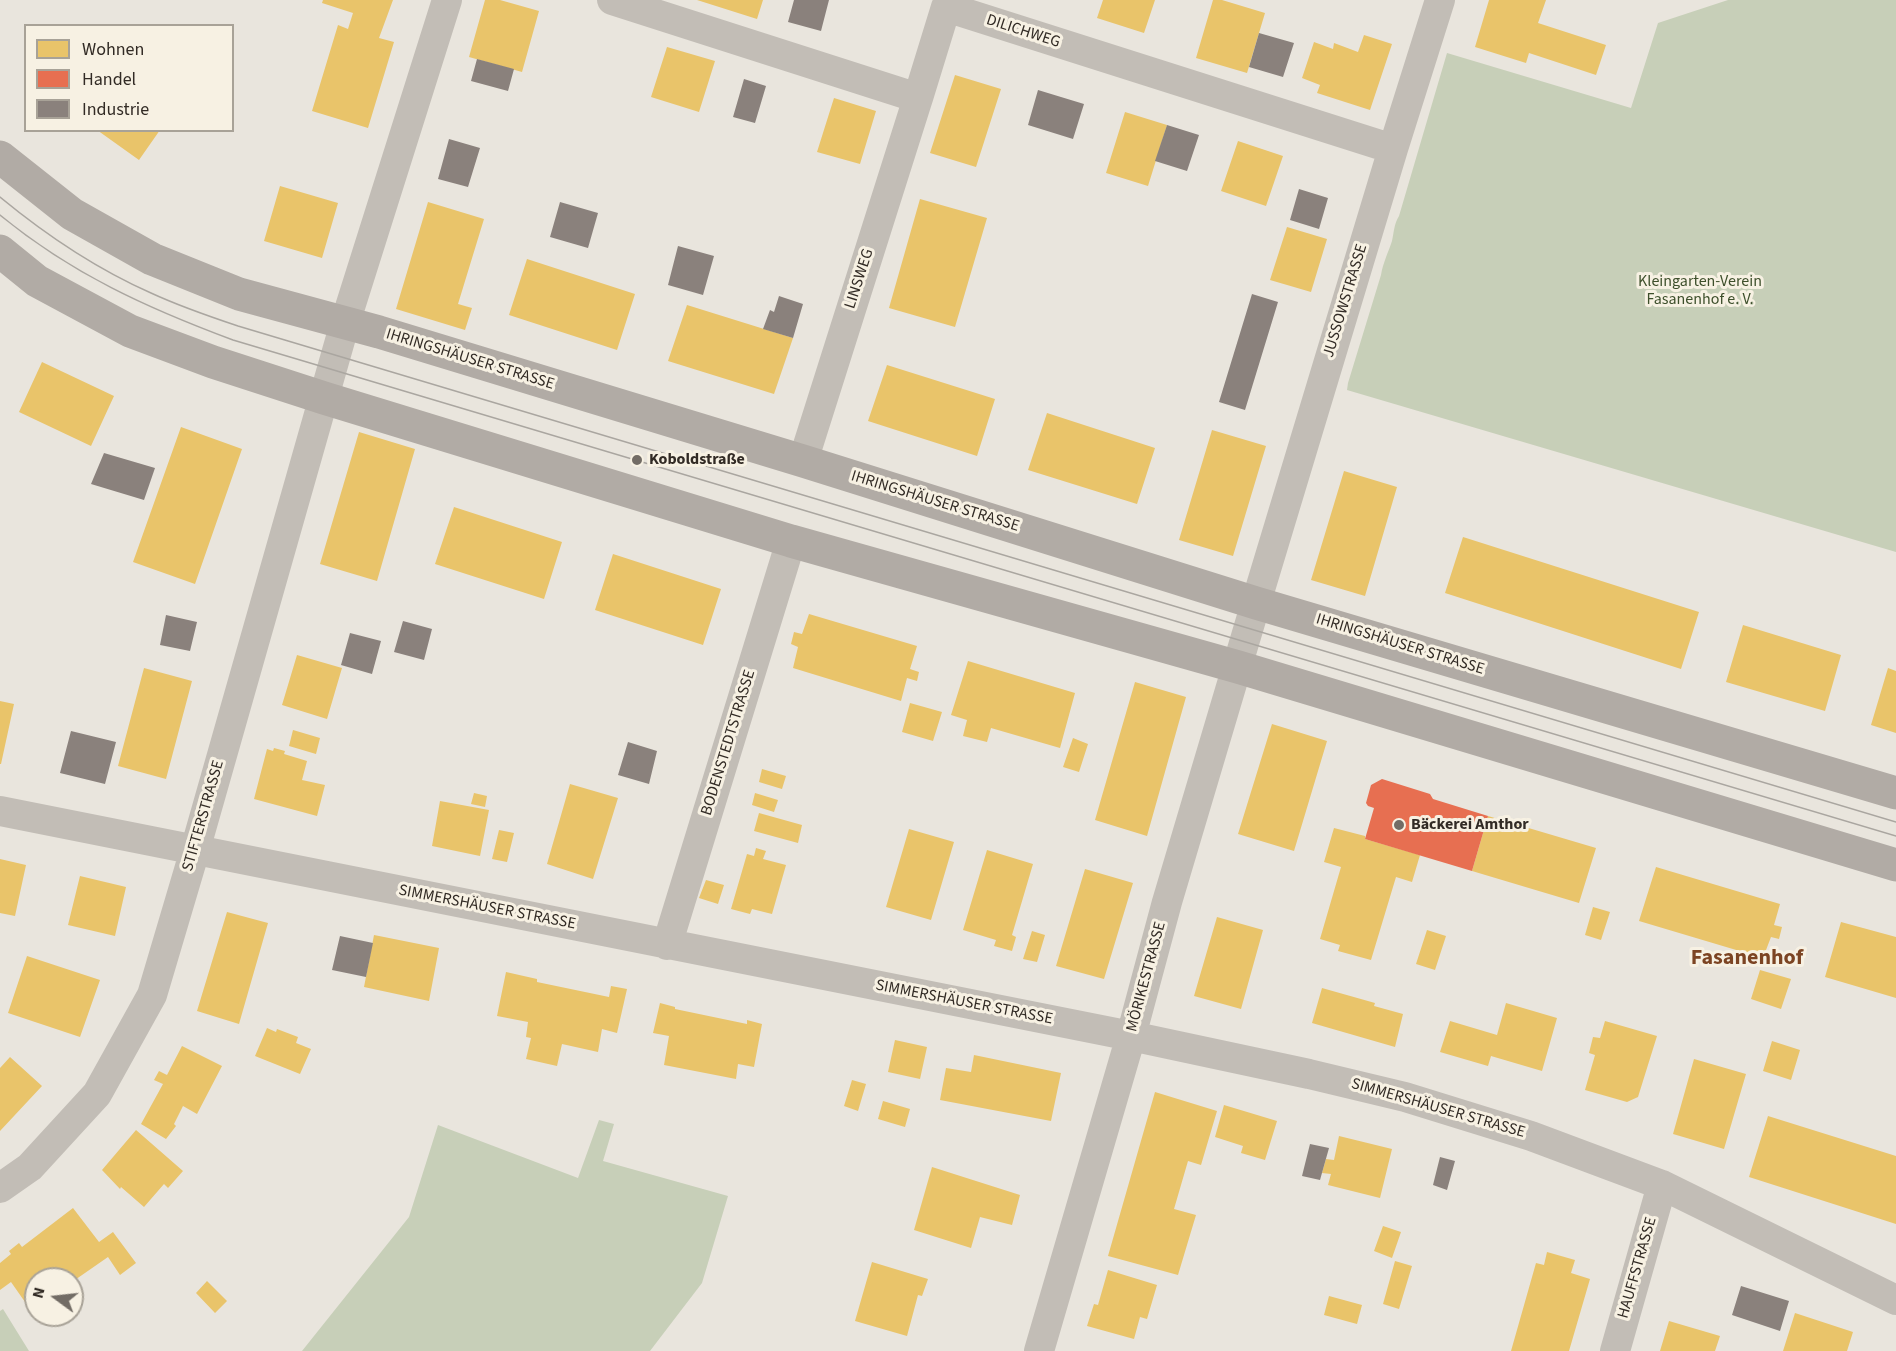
<!DOCTYPE html>
<html>
<head>
<meta charset="utf-8">
<style>
  body { margin:0 }
  #map { position:relative; width:1896px; height:1351px; overflow:hidden; background:#e9e5dd; font-family:"Source Sans 3",sans-serif }
  canvas { display:block }
  .legend { position:absolute; left:24px; top:24px; width:210px; height:108px; box-sizing:border-box; background:#f7f1e3; border:2px solid #a8a297; margin:0; padding:8px 10px; list-style:none; font-size:18px; color:#322b25 }
  .legend li { display:flex; align-items:center; gap:12px; height:30px }
  .legend b { width:30px; border:2px solid #a8a297 }
  .north { position:absolute; left:24px; top:1267px; width:60px; height:60px; box-sizing:border-box; background:#f7f1e3; border:2px solid #a8a297; border-radius:50%; rotate:285deg; font-size:16px; font-weight:700; line-height:24px; text-align:center; color:#322b25 }
  .north::after { content:''; display:block; margin:auto; width:21px; height:27px; background:#726c65; clip-path:polygon(50% 0,100% 100%,50% 72%,0 100%) }
</style>
</head>
<body>
<div id="map">
<canvas width="1896" height="1351"></canvas>
<ul class="legend">
<li><b style="height:16px;background:#e9c46a"></b>Wohnen</li>
<li><b style="height:16px;background:#e76f51"></b>Handel</li>
<li><b style="height:16px;background:#8a817c"></b>Industrie</li>
</ul>
<div class="north">N</div>
</div>
<script>
const ctx = document.querySelector('canvas').getContext('2d');
ctx.lineJoin = 'round';
function fill(path, color) { ctx.fillStyle = color; ctx.fill(path, 'evenodd'); }
function trace(path, color, width, dash) { ctx.strokeStyle = color; ctx.lineWidth = width; ctx.lineCap = dash ? 'butt' : 'round'; ctx.setLineDash(dash || []); ctx.stroke(path); }
function drawText(font, color, halo, rows, align = 'center') {
  ctx.font = font + ' "Source Sans 3",sans-serif'; ctx.lineWidth = 6; ctx.setLineDash([]); ctx.textBaseline = 'middle'; ctx.strokeStyle = halo; ctx.fillStyle = color; for (const [text, x, y, turn = 0] of rows) {
    ctx.save(); ctx.translate(x, y); ctx.rotate((+turn || 0) * Math.PI / 180); ctx.textAlign = isNaN(turn) ? turn : align; if (halo) ctx.strokeText(text, 0, 0); ctx.fillText(text, 0, 0); ctx.restore();
  }
}
fill(new Path2D(`
  M1728,0H1896V552L1347,390L1348,383L1381,275C1383,263 1388,253 1392,241C1394,232 1394,224 1399,216L1447,53L1631,108L1658,23Z
  M599,1120L614,1124L603,1161L728,1196L702,1283L650,1351H302L409,1217L438,1125L578,1178Z
  M3,1309L29,1351H0V1311Z`), '#c7cfb8');
fill(new Path2D(`
  M323,0H393L379,38L394,42L368,128L312,111L338,25L348,29L353,13L322,3Z
  M485,0H500L539,11L522,72L469,57Z
  M697,0H763L757,19Z
  M1103,0H1155L1144,33L1097,18Z
  M1213,0H1222L1265,13L1247,73L1196,58Z
  M1489,0H1546L1538,23L1606,45L1596,75L1529,53L1526,63L1475,47Z
  M1364,35L1392,44L1370,110L1317,93L1320,85L1302,78L1314,42L1333,49L1334,43L1358,52Z
  M667,47L715,61L699,112L651,97Z
  M955,75L1001,89L976,167L930,153Z
  M834,98L876,111L860,164L817,152Z
  M1125,112L1167,125L1148,186L1106,173Z
  M97,130H160L139,160Z
  M1238,141L1283,156L1266,206L1221,191Z
  M280,186L338,203L322,258L264,241Z
  M920,199L987,218L955,327L889,308Z
  M428,202L484,219L458,304L472,308L465,330L396,309Z
  M1287,227L1327,239L1311,292L1270,280Z
  M527,259L635,294L617,350L509,315Z
  M687,305L793,338L774,394L668,361Z
  M42,362L114,396L91,446L19,412Z
  M887,365L995,399L977,456L868,421Z
  M1047,413L1155,448L1137,504L1028,470Z
  M181,427L242,449L195,584L133,562Z
  M1212,430L1266,446L1233,556L1179,540Z
  M359,432L415,449L377,581L320,564Z
  M1344,471L1397,487L1365,596L1311,580Z
  M454,507L562,542L544,599L435,564Z
  M1463,537L1699,612L1681,669L1445,593Z
  M613,554L721,589L703,645L595,610Z
  M809,614L917,646L910,669L919,672L917,681L907,678L901,701L793,668L798,647L791,644L794,632L802,634Z
  M1743,625L1841,655L1825,711L1726,682Z
  M297,655L342,668L327,719L282,705Z
  M968,661L1075,693L1060,748L991,728L987,742L963,736L967,720L951,715Z
  M144,668L192,681L166,779L118,766Z
  M1888,668L1896,671V733L1871,725Z
  M1135,682L1186,697L1147,836L1095,820Z
  M0,701L14,704L1,764H0Z
  M910,703L942,712L933,741L902,732Z
  M1272,724L1327,741L1294,851L1238,834Z
  M293,730L320,738L316,754L289,746Z
  M1073,738L1088,744L1079,772L1063,767Z
  M274,748L285,751L284,754L307,761L302,780L325,785L317,816L254,799L267,749L273,751Z
  M762,769L786,776L782,789L759,782Z
  M570,784L618,798L593,879L547,864Z
  M474,793L487,796L485,807L471,804Z
  M755,793L778,800L774,812L752,805Z
  M440,801L489,810L480,856L432,846Z
  M759,813L802,825L798,843L754,831Z
  M1488,816L1596,848L1579,903L1472,871Z
  M1334,828L1365,836V839L1420,855L1412,882L1396,877L1371,960L1338,951L1340,945L1320,939L1341,867L1324,862Z
  M909,829L954,842L931,920L886,907Z
  M499,830L514,833L507,862L492,859Z
  M756,848L766,851L763,859L786,865L772,914L752,909L750,914L731,909L747,854L754,856Z
  M987,850L1033,864L1012,935L1016,937L1012,951L994,946L996,940L963,930Z
  M0,859L26,865L15,916L0,913Z
  M1656,867L1780,904L1774,925L1782,927L1779,939L1771,937L1763,958L1639,921Z
  M1085,869L1133,883L1104,979L1056,966Z
  M80,876L126,887L115,936L68,925Z
  M706,880L724,885L718,904L699,898Z
  M1593,907L1610,912L1601,940L1585,935Z
  M227,912L268,923L239,1024L197,1011Z
  M1217,917L1263,930L1241,1009L1194,996Z
  M1841,922L1896,937V998L1825,977Z
  M1427,930L1446,936L1435,970L1416,964Z
  M1032,931L1045,935L1037,962L1023,959Z
  M374,935L439,948L429,1001L364,987Z
  M27,956L100,980L80,1037L8,1013Z
  M1760,970L1791,979L1781,1009L1751,999Z
  M506,972L537,979V982L609,997L611,986L627,989L617,1033L602,1029L598,1052L562,1044L557,1066L526,1059L531,1038L526,1037L528,1022L497,1016Z
  M1322,988L1375,1003L1374,1006L1403,1014L1395,1047L1312,1023Z
  M660,1003L675,1007V1009L747,1024V1020L762,1024L754,1067L738,1064L736,1079L664,1065L669,1036L653,1033Z
  M1506,1003L1557,1018L1542,1071L1491,1056L1488,1066L1440,1052L1450,1021L1497,1035Z
  M1605,1021L1657,1036L1638,1097L1627,1102L1585,1090L1595,1055L1589,1053L1593,1037L1600,1038Z
  M267,1028L276,1032L277,1029L298,1037L296,1043L311,1049L300,1074L255,1056Z
  M895,1040L927,1047L920,1079L888,1072Z
  M1772,1041L1800,1050L1791,1080L1763,1071Z
  M182,1046L222,1066L197,1114L183,1106L174,1124L176,1126L166,1139L141,1124L163,1084L154,1080L159,1071L167,1075Z
  M974,1055L1061,1073L1051,1121L940,1100L946,1068L971,1072Z
  M10,1057L42,1086L0,1131V1068Z
  M1694,1059L1746,1074L1724,1149L1673,1134Z
  M852,1080L866,1084L858,1111L844,1106Z
  M1155,1092L1217,1111L1201,1165L1188,1161L1174,1209L1196,1215L1178,1275L1108,1256Z
  M883,1101L910,1109L905,1127L878,1119Z
  M1224,1105L1277,1121L1265,1160L1241,1153L1243,1146L1215,1137Z
  M1768,1116L1896,1156V1224L1749,1177Z
  M136,1130L183,1171L168,1188L164,1184L144,1207L121,1187L120,1189L102,1170Z
  M1339,1136L1392,1149L1380,1198L1328,1185L1331,1174L1322,1173L1326,1159L1334,1160Z
  M932,1167L1020,1195L1012,1225L980,1217L971,1248L914,1230Z
  M73,1208L99,1242L113,1232L136,1263L120,1275L108,1257L72,1282V1279H36V1309L32,1312L11,1282L0,1290V1263L11,1254L9,1251L19,1243L22,1247Z
  M1383,1226L1401,1232L1392,1258L1374,1251Z
  M1547,1252L1575,1260L1571,1273L1590,1279L1569,1351H1511L1536,1263L1544,1265Z
  M1395,1261L1412,1266L1399,1309L1383,1304Z
  M872,1262L928,1279L922,1296L918,1295L907,1336L855,1321Z
  M1108,1270L1157,1285L1147,1319L1140,1317L1134,1339L1087,1326L1094,1304L1098,1305Z
  M207,1281L227,1301L215,1313L196,1293Z
  M1329,1296L1362,1305L1357,1324L1324,1315Z
  M1795,1313L1853,1332L1847,1351H1783Z
  M1669,1321L1720,1336L1715,1351H1660Z`), '#e9c46a');
fill(new Path2D(`
  M1382,779L1430,794L1433,799L1488,816L1472,871L1365,839L1374,808L1368,806L1366,803L1371,785Z`), '#e76f51');
fill(new Path2D(`
  M794,0H829L821,31L788,22Z
  M1259,33L1294,43L1283,77L1249,67Z
  M477,59L514,69L508,91L471,81Z
  M744,79L766,86L755,123L733,117Z
  M1038,90L1084,104L1073,139L1028,125Z
  M1167,125L1199,135L1187,171L1155,161Z
  M449,139L480,148L468,187L438,179Z
  M1299,189L1328,198L1319,229L1290,220Z
  M560,202L598,213L588,248L550,237Z
  M678,246L714,256L703,295L668,285Z
  M1252,294L1278,302L1245,410L1219,402Z
  M779,296L803,304L793,338L763,329L770,310L774,312Z
  M104,453L155,468L144,500L91,484Z
  M166,615L197,622L190,651L160,645Z
  M403,621L432,629L424,660L394,652Z
  M350,633L381,641L372,674L341,665Z
  M71,731L116,742L105,784L60,773Z
  M628,742L657,751L649,784L618,775Z
  M340,936L373,943L366,977L332,970Z
  M1310,1144L1329,1148L1320,1180L1302,1176Z
  M1440,1157L1455,1161L1447,1190L1433,1185Z
  M1741,1286L1789,1301L1780,1331L1732,1315Z`), '#8a817c');
trace(new Path2D(`
  M612,0L918,98L946,7L1393,149
  M803,461L918,98
  M0,811L1131,1036L1309,1074L1405,1097L1531,1136L1662,1185L1896,1300
  M667,945L791,541
  M0,1188L30,1167L97,1094L152,995L195,850L345,323L447,0
  M1039,1351L1131,1036L1167,902L1261,586L1393,149L1440,0
  M1615,1351L1662,1185`), '#c2bdb6', 30);
trace(new Path2D(`
  M0,157L72,214L152,259L239,294L379,332L803,461L1256,603L1896,793
  M0,251L37,281L130,331L213,362L324,398L791,541L1238,667L1896,865`), '#b1aba5', 33);
trace(new Path2D(`
  M0,197C46,235 97,269 151,293C179,306 208,316 238,326L1896,822
  M0,215C72,274 147,308 233,340L1896,836`), '#aaa6a0', 1.5);
for (const [x, y, r, color] of [
  [637,460,6,"#726c65"],
  [1399,825,6,"#726c65"]
]) { const dot = new Path2D(); dot.arc(x, y, r, 0, 2 * Math.PI); ctx.fillStyle = color; ctx.fill(dot); trace(dot, '#f7f1e3', 2); }
drawText('16px', '#322b25', '#f7f1e3', [
  ["DILICHWEG",1023,32,18],
  ["LINSWEG",860,279,-72],
  ["JUSSOWSTRASSE",1346,301,-73],
  ["IHRINGSHÄUSER STRASSE",470,360,17],
  ["IHRINGSHÄUSER STRASSE",935,502,17],
  ["IHRINGSHÄUSER STRASSE",1400,645,17],
  ["BODENSTEDTSTRASSE",729,743,-73],
  ["STIFTERSTRASSE",204,816,-74],
  ["SIMMERSHÄUSER STRASSE",487,908,11],
  ["MÖRIKESTRASSE",1147,977,-75],
  ["SIMMERSHÄUSER STRASSE",964,1003,11],
  ["SIMMERSHÄUSER STRASSE",1438,1109,16],
  ["HAUFFSTRASSE",1638,1268,-74]
]);
drawText('16px', '#3d4f2b', '#f7f1e3', [
  ["Kleingarten-Verein",1700,282],
  ["Fasanenhof e. V.",1700,300]
]);
drawText('bold 16px', '#322b25', '#f7f1e3', [
  ["Koboldstraße",649,460],
  ["Bäckerei Amthor",1411,825]
], 'left');
drawText('bold 22px', '#7c4423', '#f7f1e3', [
  ["Fasanenhof",1747,959]
]);
</script>
</body>
</html>
